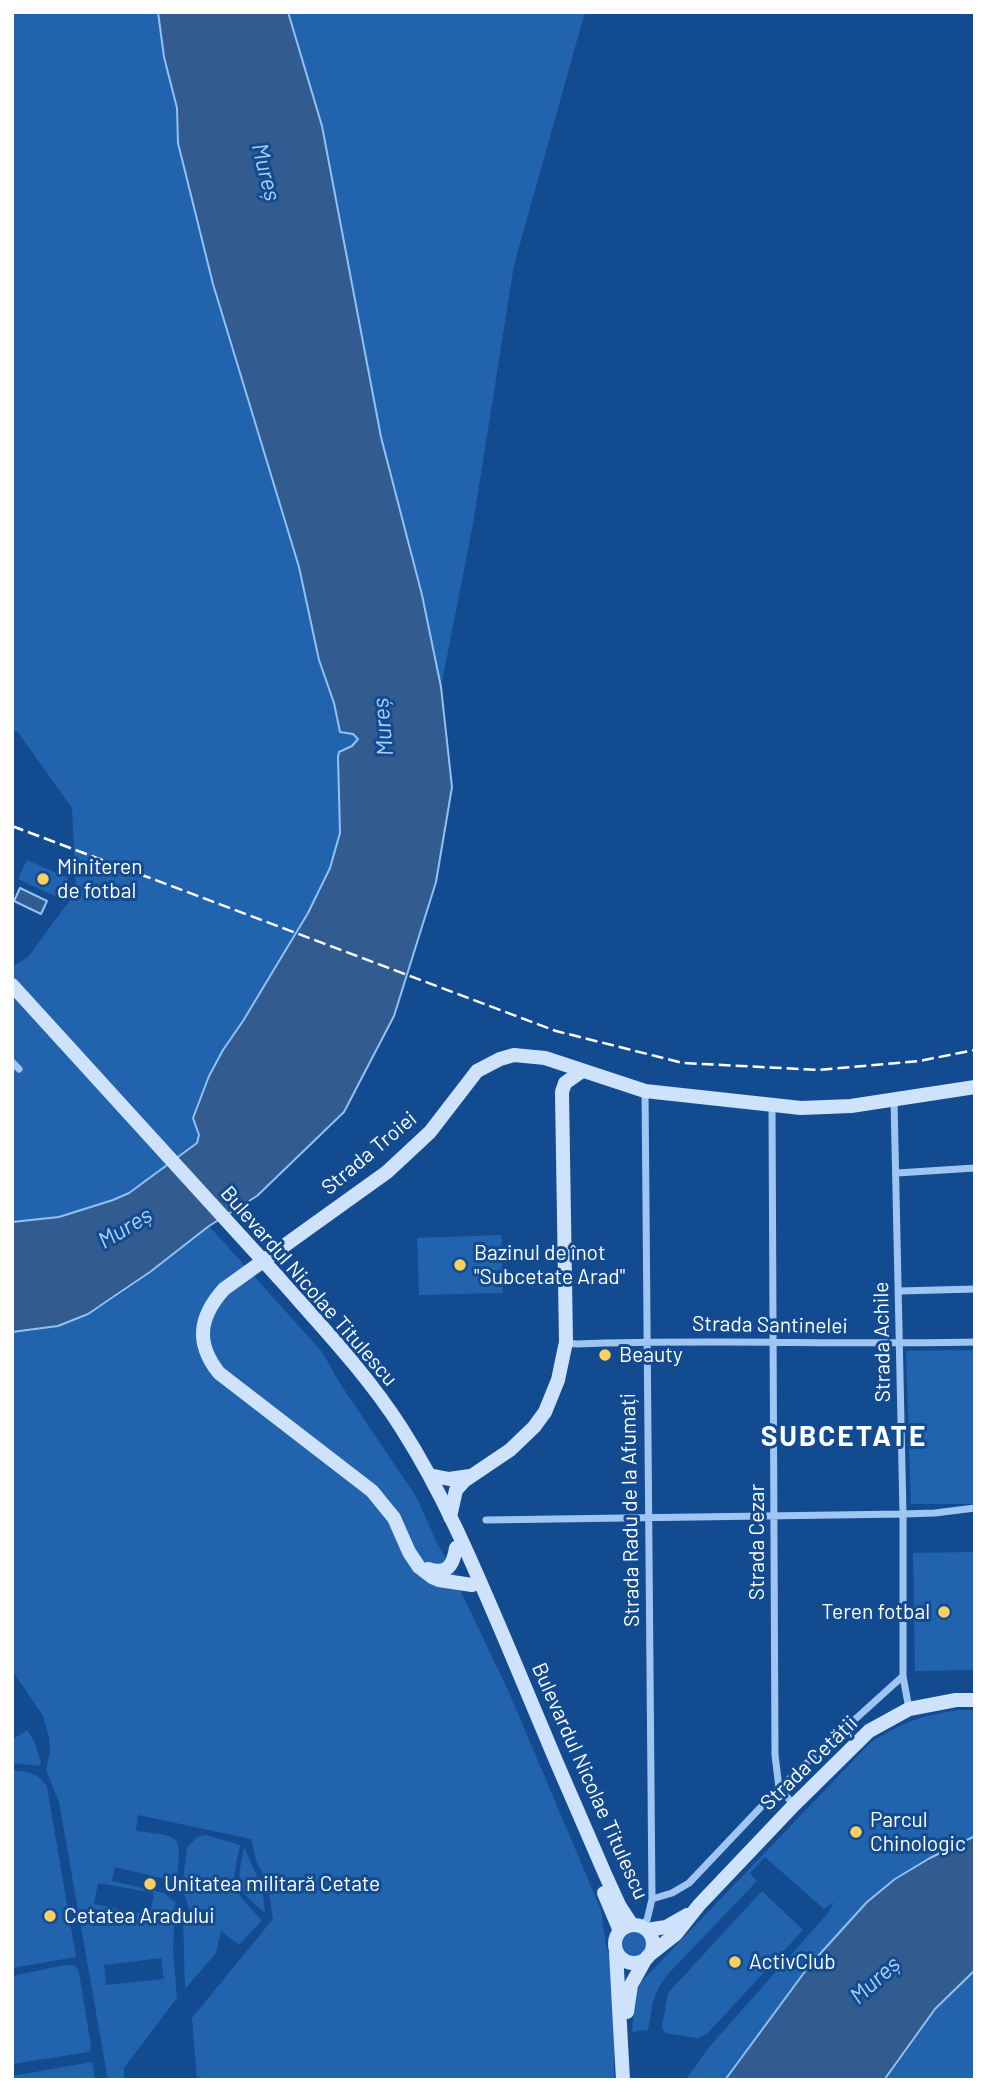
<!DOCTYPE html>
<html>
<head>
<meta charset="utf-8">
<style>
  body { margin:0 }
  #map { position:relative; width:987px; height:2092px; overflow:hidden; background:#134b91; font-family:Barlow,sans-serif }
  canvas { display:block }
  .frame { position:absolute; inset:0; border:14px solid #fff; pointer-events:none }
</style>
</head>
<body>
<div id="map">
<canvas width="987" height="2092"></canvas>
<div class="frame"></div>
</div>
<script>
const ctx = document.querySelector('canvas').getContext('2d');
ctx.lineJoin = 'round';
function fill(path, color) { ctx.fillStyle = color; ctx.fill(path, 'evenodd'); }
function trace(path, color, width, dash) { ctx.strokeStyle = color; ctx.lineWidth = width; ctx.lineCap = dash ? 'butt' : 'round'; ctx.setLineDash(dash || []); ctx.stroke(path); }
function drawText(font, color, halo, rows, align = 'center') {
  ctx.font = font + ' Barlow,sans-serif'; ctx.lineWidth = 6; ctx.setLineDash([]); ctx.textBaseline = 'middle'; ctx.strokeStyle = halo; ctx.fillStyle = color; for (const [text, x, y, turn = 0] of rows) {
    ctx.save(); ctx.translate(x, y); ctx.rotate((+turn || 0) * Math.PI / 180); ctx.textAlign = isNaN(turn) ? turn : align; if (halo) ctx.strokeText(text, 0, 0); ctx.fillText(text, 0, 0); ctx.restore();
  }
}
fill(new Path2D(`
  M12,12H158L164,57L177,108L178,143L213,284L299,567L319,660L334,703L338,727L344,733L353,734L358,739L352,746L343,749L340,832L330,868L308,913L243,1021L223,1050L209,1076L197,1104L194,1122L199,1135L197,1142L129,1193L113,1200L59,1217L12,1222V967L28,957L76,892L72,808L17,731H12Z
  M288,12H585L514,265L473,524L441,687L422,595L381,437L322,126Z
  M27,860L68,878L59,898L18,879Z
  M209,1226L322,1352L341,1385L417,1498L437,1543L454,1572L460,1590L508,1690L601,1910L606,1946L614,1967V2080H197L192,2018L273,1919L267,1881L257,1863L251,1839L138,1815L136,1831C184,1837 181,1834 177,1882L115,1867L112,1881L164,1893L175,1902L173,1949L177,1998L124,2068V2080H108L59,1802L46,1770L50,1752L49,1737L43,1716L12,1670V1332C28,1330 46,1330 61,1325C112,1308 166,1260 209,1226ZM98,1883L154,1893L150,1915L94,1904ZM161,1958L164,1979L106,1985L104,1965Z
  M501,1235L503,1293L419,1295L417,1238Z
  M975,1350V1504H911L906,1351Z
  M975,1552V1670L915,1671L913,1553Z
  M958,1710H975V1836L930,1858L895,1879L867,1902L809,1966L725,2080H685L711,2045L828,1913L834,1902L824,1909L765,1857L750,1873L757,1881L668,1974L659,1987L653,2002L648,2030L632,2032L636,1993L641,1982L870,1743C904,1721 919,1717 958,1710Z
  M27,1730L35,1743L41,1763L40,1766L12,1763V1740Z
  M12,1770C28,1772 38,1772 47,1787L76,1957L12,1968Z
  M206,1835L240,1845C231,1889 230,1887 262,1920L239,1945L221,1931L216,1953L185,1989L183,1918L189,1908L183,1891L184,1872L187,1848L197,1837Z
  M244,1847L262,1887L265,1913C234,1887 237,1886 244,1847Z
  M762,1891L803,1930L707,2034L698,2038L665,2033L662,2027L668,1993Z
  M620 1944a14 14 0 1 1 28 0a14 14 0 1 1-28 0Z
  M65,1965L75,1966L79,1972L91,2047L89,2052L12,2064V1976Z
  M975,1970V2080H884L935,2009Z
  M92,2062L95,2080L12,2079V2076Z`), '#2263ae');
const water = new Path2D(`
  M158,12H288L322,126L381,437L422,595L441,687L452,787L436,882L394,1016L344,1112L257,1196L209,1226L150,1272L88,1314L58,1326L12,1332V1222L59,1217L113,1200L129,1193L197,1143L199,1135L193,1118L209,1076L223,1050L243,1021L308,913L330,868L340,833L338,757L339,752L352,746L358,739L353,734L340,732L334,703L319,660L299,567L213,284L178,143L177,108L164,57Z
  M20,888L47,901L41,914L14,901Z
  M975,1836V1970L935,2009L884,2080H725L809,1966L867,1902L895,1879L930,1858Z`);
fill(water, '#325c8f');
trace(water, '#91c1f5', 2);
trace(new Path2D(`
  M12,1062L19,1069
  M894,1100L903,1514V1676L909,1709
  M772,1105L775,1755L779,1788L794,1805
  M897,1173L975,1168
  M899,1291L975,1289
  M566,1343L577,1344C710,1339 842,1345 975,1342
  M486,1520L903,1514L935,1513L975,1508
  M652,1899L672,1893L689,1883L779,1788L903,1676
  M641,1926L647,1920L652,1899L645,1091`), '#9fc6f2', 7);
trace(new Path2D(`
  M278,1277C321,1326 367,1374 402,1429C446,1498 477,1574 509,1649C540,1724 572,1799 605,1874L619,1905L632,1925
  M429,1475L449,1479L470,1476
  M450,1517L456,1490L464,1481L510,1450L534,1427L545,1412L558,1380L566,1342L562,1092L565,1083L582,1071
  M428,1569C447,1575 453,1566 456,1548
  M472,1585L439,1580L432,1577L419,1567L409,1552L394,1518L372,1491L219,1373C195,1343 199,1317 224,1289L387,1172L430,1132L477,1071L500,1059L514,1055L545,1058L645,1091L801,1108L851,1106L975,1087
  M604,1893L620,1931
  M615 1944a19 19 0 1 1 38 0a19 19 0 1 1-38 0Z
  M647,1930L666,1927L687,1915
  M616,1952L623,2080
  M648,1956L676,1934L699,1905L794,1805L869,1731L909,1709L956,1700H975
  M627,2012L631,1985L645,1960`), '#cee2fc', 14);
trace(new Path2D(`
  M12,826L556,1031L683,1063L819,1070L919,1061L975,1050`), '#fff', 2.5, [12, 5]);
trace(new Path2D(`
  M12,985L278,1277`), '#cee2fc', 14);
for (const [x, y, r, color] of [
  [43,879,7,"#ffcf60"],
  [460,1265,7,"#ffcf60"],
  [605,1355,7,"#ffcf60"],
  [944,1612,7,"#ffcf60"],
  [856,1832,7,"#ffcf60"],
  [150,1884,7,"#ffcf60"],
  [50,1916,7,"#ffcf60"],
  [735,1962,7,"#ffcf60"]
]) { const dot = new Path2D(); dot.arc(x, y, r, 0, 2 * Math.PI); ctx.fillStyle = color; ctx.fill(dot); trace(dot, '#134b91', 2.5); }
drawText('21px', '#fff', '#134b91', [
  ["Miniteren",57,867],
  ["de fotbal",57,891],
  ["Bazinul de înot",474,1253],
  ["\"Subcetate Arad\"",474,1277],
  ["Beauty",619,1355],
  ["Teren fotbal",930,1612,"right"],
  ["Parcul",870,1820],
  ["Chinologic",870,1844],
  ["Unitatea militară Cetate",164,1884],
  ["Cetatea Aradului",64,1916],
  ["ActivClub",749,1962]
], 'left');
drawText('21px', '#fff', '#134b91', [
  ["Strada Troiei",369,1153,-40],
  ["Bulevardul Nicolae Titulescu",309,1286,49],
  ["Strada Santinelei",770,1325,1],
  ["Strada Achile",882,1342,-91],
  ["Strada Radu de la Afumați",630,1510,-91],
  ["Strada Cezar",757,1542,-90],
  ["Strada Cetății",809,1763,-44],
  ["Bulevardul Nicolae Titulescu",590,1781,66]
]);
drawText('italic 23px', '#abd0f9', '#134b91', [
  ["Mureș",266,172,76],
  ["Mureș",383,727,-95],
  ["Mureș",125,1228,-31],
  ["Mureș",875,1980,-42]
]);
ctx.letterSpacing = '2px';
drawText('bold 28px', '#fff', '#134b91', [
  ["SUBCETATE",844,1437]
]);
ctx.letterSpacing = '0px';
</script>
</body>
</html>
